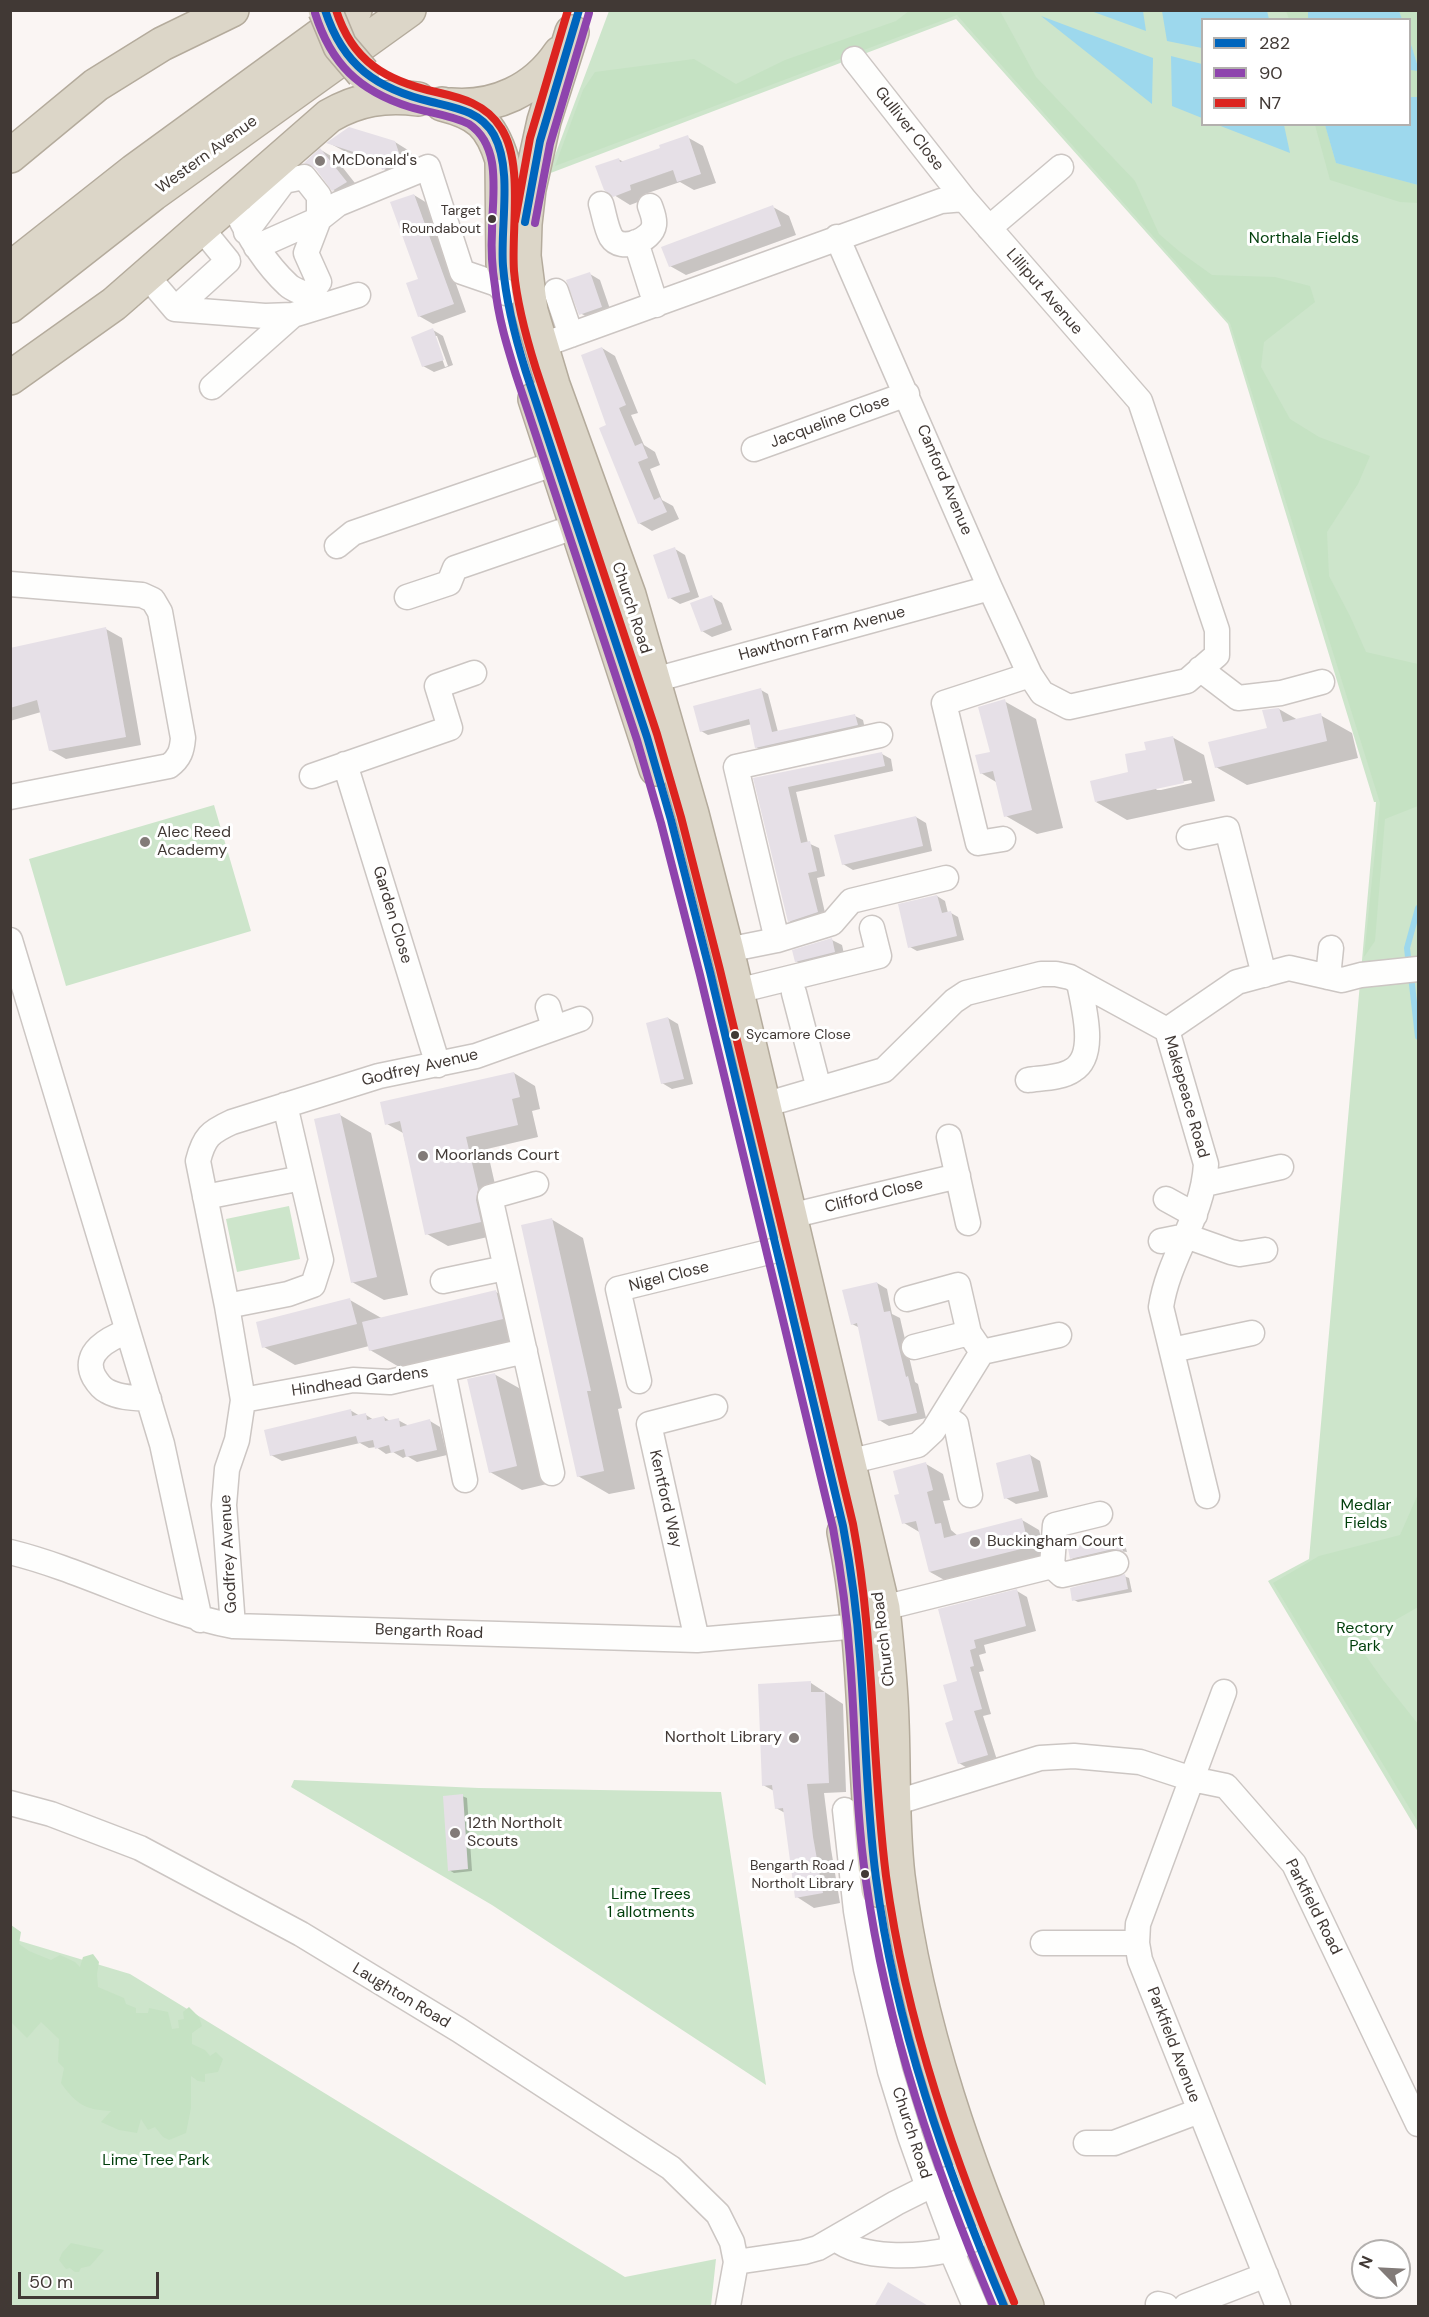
<!DOCTYPE html>
<html>
<head>
<meta charset="utf-8">
<style>
  body { margin:0 }
  #map { position:relative; width:1429px; height:2317px; overflow:hidden; background:#faf5f3; font-family:"DM Sans",sans-serif }
  canvas { display:block }
  .frame { position:absolute; inset:0; border:12px solid #413935; pointer-events:none }
  .legend { position:absolute; left:1201px; top:18px; width:210px; height:108px; box-sizing:border-box; background:#fff; border:2px solid #b3b0ae; margin:0; padding:8px 10px; list-style:none; font-size:18px; color:#413935 }
  .legend li { display:flex; align-items:center; gap:12px; height:30px }
  .legend b { width:30px; border:2px solid #b3b0ae }
  .north { position:absolute; left:1351px; top:2239px; width:60px; height:60px; box-sizing:border-box; background:#fff; border:2px solid #b3b0ae; border-radius:50%; rotate:294deg; font-size:16px; font-weight:700; line-height:24px; text-align:center; color:#413935 }
  .north::after { content:''; display:block; margin:auto; width:21px; height:27px; background:#827b78; clip-path:polygon(50% 0,100% 100%,50% 72%,0 100%) }
  .scale { position:absolute; left:18px; top:2272px; width:141px; height:27px; box-sizing:border-box; border:3px solid #413935; border-top:0; padding-left:8px; font-size:18px; line-height:21px; white-space:nowrap; color:#413935; -webkit-text-stroke:4px #fff; paint-order:stroke }
</style>
</head>
<body>
<div id="map">
<canvas width="1429" height="2317"></canvas>
<div class="frame"></div>
<ul class="legend">
<li><b style="height:8px;background:#0065bd"></b>282</li>
<li><b style="height:8px;background:#8e44ad"></b>90</li>
<li><b style="height:8px;background:#dc241f"></b>N7</li>
</ul>
<div class="north">N</div>
<div class="scale">50 m</div>
</div>
<script>
const ctx = document.querySelector('canvas').getContext('2d');
ctx.lineJoin = 'round';
function fill(path, color) { ctx.fillStyle = color; ctx.fill(path, 'evenodd'); }
function trace(path, color, width, dash) { ctx.strokeStyle = color; ctx.lineWidth = width; ctx.lineCap = dash ? 'butt' : 'round'; ctx.setLineDash(dash || []); ctx.stroke(path); }
function drawText(font, color, halo, rows, align = 'center') {
  ctx.font = font + ' "DM Sans",sans-serif'; ctx.lineWidth = 6; ctx.setLineDash([]); ctx.textBaseline = 'middle'; ctx.strokeStyle = halo; ctx.fillStyle = color; for (const [text, x, y, turn = 0] of rows) {
    ctx.save(); ctx.translate(x, y); ctx.rotate((+turn || 0) * Math.PI / 180); ctx.textAlign = isNaN(turn) ? turn : align; if (halo) ctx.strokeText(text, 0, 0); ctx.fillText(text, 0, 0); ctx.restore();
  }
}
fill(new Path2D(`
  M609,11H1418V1832L1268,1581L1309,1559L1376,802H1374L1228,324L956,19L548,174ZM1202,20H1410V124H1202Z
  M214,805L251,931L66,986L29,859Z
  M289,1206L300,1259L237,1272L226,1219Z
  M294,1780L479,1788L721,1792L766,2085L492,1905L291,1787Z
  M10,1938L130,1974L625,2277L716,2259L711,2306H11Z`), '#cde5cb');
fill(new Path2D(`
  M909,11H1000L1036,77L1135,181L1159,234L1180,252L1212,275L1275,277L1310,286L1315,302L1264,342L1261,367L1290,419L1319,437L1370,456L1358,484L1327,532L1329,576L1350,616L1366,652L1418,664V806L1385,819L1375,941L1364,957L1380,803L1230,323L957,15L555,166L583,90L595,72L694,59L736,84L785,60L896,21Z
  M1286,11H1308V19H1289Z
  M1399,11H1418V67L1410,41V20L1402,19Z
  M1410,70L1418,71V97H1410Z
  M1315,125H1325L1336,163L1418,185V203L1400,202L1330,180Z
  M1418,1494V1607L1373,1633L1361,1649L1383,1680L1418,1724V1822L1273,1583L1319,1556L1400,1535Z
  M11,1925L21,1932L19,1944L29,1951L51,1960L60,1955L75,1962L80,1967L83,1957L93,1954L99,1962L97,1974L98,1987L124,1998L126,2004L136,2008V2013H148L149,2008L168,2012L172,2029L179,2028L178,2020L184,2019L183,2012L189,2007L199,2017L202,2026L192,2033V2044L205,2050L210,2056L216,2052L223,2059L218,2072L205,2074V2082L198,2081L191,2076V2108L186,2133L169,2140L163,2137L155,2127L148,2130L141,2119L137,2133L119,2130L101,2122L111,2111C85,2110 76,2104 61,2083L64,2068L58,2062L59,2039L41,2022L27,2038L11,2022Z
  M71,2243L104,2250L90,2266L81,2268L79,2272H75L70,2268L66,2269L59,2260L62,2253Z`), '#c5e2c3');
fill(new Path2D(`
  M1091,11H1143L1146,31Z
  M1162,11H1267L1269,19L1202,20V48L1167,41Z
  M1308,11H1399L1402,19H1308Z
  M1041,16L1153,58L1152,104Z
  M1410,41L1418,67V71L1410,70Z
  M1171,56L1202,64V118L1172,106Z
  M1410,97H1418V185L1336,163L1325,125L1410,124Z
  M1218,125H1284L1290,153Z`), '#9dd8ed');
fill(new Path2D(`
  M687,137L703,146L716,183L694,190L680,182L645,194L646,199L630,205L614,195L618,159L624,162L662,149Z
  M395,142L411,152L417,171L399,178L384,169L381,164L344,151L329,143Z
  M321,150L336,159L362,192L349,199L333,190Z
  M414,195L427,203L466,312L433,324L419,316L420,280Z
  M773,207L789,216L796,235L686,275L670,266Z
  M590,274L600,280L611,312L591,319L580,313Z
  M433,330L443,336L453,365L434,372L423,366ZM434,336H437L448,366L445,367Z
  M602,348L615,356L638,413L631,415L644,445L655,452L660,465L650,469L662,500L673,506L679,519L652,531L639,523L608,426Z
  M675,549L685,555L699,597L680,604L670,598Z
  M712,597L722,603L732,630L712,637L702,631Z
  M106,629L122,638L141,745L66,759L50,750L41,712L10,721V649Z
  M761,690L768,694L778,732L855,716L863,720L865,729L764,752L756,747L752,724L708,735L701,731Z
  M1004,701L1036,719L1063,828L1037,834L1006,816L996,782L981,773L992,753Z
  M1279,709L1298,720L1320,715L1352,733L1358,758L1247,785L1216,767L1268,729Z
  M1172,737L1204,755L1215,801L1127,820L1096,802ZM1191,780L1192,783L1161,790H1157L1154,787Z
  M882,754L891,759L893,771L796,792L808,843L819,848L825,876L817,878L826,917L798,926L789,921L755,779Z
  M916,817L926,823L932,851L853,870L843,864Z
  M937,896L945,901L948,913H951L958,917L964,940L917,951L910,947Z
  M832,940L842,945L845,958L806,967L796,961Z
  M668,1018L678,1024L693,1084L672,1089L662,1083Z
  M514,1073L535,1086L540,1109L532,1111L538,1137L487,1149L499,1202L501,1234L448,1246L427,1234L403,1133L387,1124Z
  M340,1115L371,1133L408,1295L384,1300L352,1282Z
  M551,1219L583,1238L622,1408L618,1409L635,1489L609,1494L578,1476Z
  M877,1283L887,1289L892,1314L900,1318L915,1382L918,1384L926,1418L889,1426L879,1420L860,1328L852,1324Z
  M496,1292L527,1310L533,1337L401,1368L370,1350L369,1346L295,1365L264,1347L350,1300L383,1319Z
  M494,1374L526,1392L547,1484L522,1490L490,1472Z
  M350,1410L360,1416L366,1415L374,1420L384,1417L391,1422L398,1420L409,1426L430,1421L440,1427L447,1455L417,1462L407,1456L403,1458L393,1452L386,1454L376,1447L369,1448L360,1443L282,1461L271,1455Z
  M1030,1455L1040,1461L1048,1497L1016,1504L1006,1498Z
  M926,1464L943,1474L950,1500L943,1501L951,1530L958,1536L1022,1520L1039,1530L1046,1557L948,1582L930,1572L921,1533L904,1523L901,1495Z
  M1120,1538L1124,1541L1127,1552L1119,1551L1076,1560L1071,1558Z
  M1124,1576L1129,1578L1132,1592L1078,1602L1074,1600Z
  M1017,1591L1027,1597L1036,1631L984,1645L986,1653L979,1655L984,1671L979,1672L991,1714L983,1716L997,1760L969,1769L959,1763L955,1721L958,1682L939,1610Z
  M811,1683L843,1704L846,1792L824,1793L831,1849L840,1903L814,1908L797,1897L785,1813L776,1808L774,1791L763,1785Z
  M462,1796L467,1798L472,1871L454,1873L449,1870Z`), '#0003');
trace(new Path2D(`
  M1409,966L1407,948L1418,908
  M1411,976L1418,1037`), '#9dd8ed', 6);
fill(new Path2D(`
  M349,127L395,141L402,162L382,170L378,160L326,143Z
  M688,135L701,174L677,182L673,170L630,185L631,190L613,197L604,190L595,166L619,158L620,162L660,148L659,145Z
  M320,148L347,182L332,191L315,168L304,163Z
  M414,194L454,304L418,317L406,283L418,279L390,202Z
  M773,205L781,226L669,267L661,247Z
  M590,272L602,307L579,315L566,280Z
  M433,328L444,360L422,367L411,337Z
  M602,347L626,405L619,408L635,446L642,443L648,458L638,462L654,500L660,497L667,512L638,524L599,428L606,425L581,355Z
  M675,547L690,592L668,599L653,555Z
  M712,595L722,624L701,632L690,603Z
  M106,627L126,737L49,751L37,700L10,708V648Z
  M761,688L772,732L855,714L858,725L755,748L749,719L700,732L693,706Z
  M1005,699L1032,810L1004,817L993,771L980,774L975,755L990,752L978,707Z
  M1279,708L1283,722L1321,713L1327,741L1215,768L1208,742L1267,728L1262,710Z
  M1173,736L1184,783L1095,802L1090,781L1128,772L1125,754L1146,750L1144,742Z
  M882,752L885,766L788,787L801,843L810,841L817,871L808,873L818,912L788,922L753,778Z
  M916,816L923,846L842,865L834,835Z
  M937,895L942,913L951,911L957,936L908,948L898,904Z
  M832,938L835,952L795,962L792,950Z
  M668,1017L684,1079L661,1084L646,1023Z
  M514,1072L520,1097L512,1099L518,1125L466,1137L478,1189L476,1200L481,1222L425,1235L400,1121L385,1125L380,1102Z
  M340,1113L377,1277L351,1283L314,1119Z
  M552,1218L591,1391H587L604,1471L577,1477L521,1225Z
  M877,1282L884,1312L890,1311L906,1377L908,1376L917,1413L878,1421L857,1323L851,1325L842,1290Z
  M496,1290L503,1319L369,1351L362,1322Z
  M350,1298L357,1324L262,1348L256,1322Z
  M495,1373L517,1466L489,1473L467,1379Z
  M351,1409L352,1416L366,1413L367,1420L384,1416L385,1421L399,1418L400,1427L430,1419L437,1450L406,1457L404,1449L391,1453L389,1445L375,1449L373,1440L358,1443L356,1436L270,1456L264,1430Z
  M1030,1454L1039,1491L1004,1499L996,1463Z
  M926,1462L933,1490L927,1492L935,1524L941,1523L944,1538L1022,1518L1029,1547L929,1572L916,1521L902,1524L894,1495L899,1494L893,1471Z
  M1120,1536L1123,1551L1113,1549L1070,1559L1068,1548Z
  M1125,1574L1128,1589L1072,1601L1070,1588Z
  M1017,1589L1026,1626L974,1640L976,1648L970,1650L974,1666L970,1667L982,1709L974,1711L988,1755L958,1764L945,1723L953,1720L943,1685L957,1681L938,1609Z
  M811,1681V1692H825L829,1783L807,1784L813,1837L823,1893L795,1898L783,1808L775,1809L772,1785L762,1786L758,1684Z
  M463,1794L468,1869L448,1871L443,1796Z
  M888,2282L930,2307H874Z`), '#e6e0e7');
const minor = new Path2D(`
  M854,59L964,199
  M232,202C246,232 263,262 288,285C293,290 302,292 309,296L319,282L306,253L319,219V196L304,177L284,181L246,232
  M601,204C604,214 606,228 611,237C621,253 652,240 654,225C655,218 652,212 650,206
  M989,228L1061,167
  M636,242L656,305
  M256,247L319,219L338,204L428,167L462,272L497,284L506,293
  M147,276L175,309L228,261L202,229
  M556,291L571,335
  M175,309L265,316L293,315L358,295
  M540,346L941,201L964,199L1140,401L1217,630V655L1187,681L1069,707L1042,693L1030,675L990,588L837,237
  M212,387L293,315
  M754,449L907,394
  M337,546L353,533L556,463
  M10,584L142,595L153,600L160,612L183,738C182,750 180,758 169,766L10,797
  M407,597L449,583L455,568L577,526
  M1200,669L1238,698L1281,693L1322,682
  M654,680L990,588
  M345,764L438,1065
  M312,776L450,728L437,686L474,673
  M1189,837L1227,829L1264,975
  M1003,839L978,843L944,703L1030,675
  M10,940L162,1444L200,1620
  M777,940L736,767L880,735
  M727,950L777,940L832,923L851,901L946,878
  M1328,977L1331,948
  M737,991L879,956L872,928
  M794,993L819,1089
  M548,1007L554,1028
  M1167,1030L1237,982L1289,968L1342,980L1361,975L1418,969
  M1028,1080C1041,1078 1062,1078 1073,1070C1098,1055 1083,1006 1079,982
  M764,1105L884,1070L954,1001L966,993L1041,974H1056L1070,977L1167,1030L1206,1164C1203,1218 1169,1255 1161,1307L1207,1496
  M949,1137L968,1223
  M536,1184L490,1197L552,1473
  M1205,1184L1281,1167
  M205,1197L302,1178
  M1166,1199L1195,1215
  M790,1216L958,1176
  M1161,1241L1186,1236L1231,1252L1240,1254L1265,1250
  M443,1281L505,1268
  M907,1299L958,1285L969,1333L982,1352
  M227,1306L288,1294L313,1285L321,1260L285,1105
  M128,1331C110,1338 81,1352 94,1377C97,1382 101,1388 107,1391C119,1398 135,1398 149,1399
  M914,1347L969,1333
  M1172,1350L1252,1333
  M443,1371L465,1480
  M639,1381L618,1289L777,1250
  M243,1400L353,1380L390,1382L525,1351
  M943,1415L956,1424L970,1495
  M848,1462L918,1445L933,1431L982,1352L1059,1335
  M10,1552C87,1571 156,1611 233,1626L697,1640L859,1626
  M1052,1566L1055,1525L1100,1514
  M1052,1566L1062,1575L1116,1563
  M883,1608L1052,1566
  M233,1626L224,1505L227,1469L237,1440L243,1400L227,1306L198,1161C204,1137 210,1132 232,1122L379,1076L476,1056L580,1019
  M697,1640L649,1424L715,1407
  M1224,1692L1138,1924L1137,1943L1140,1960L1278,2306
  M10,1803L51,1814L140,1848L301,1934L459,2030L671,2168L718,2214L732,2242L736,2262L728,2306
  M894,1803L1040,1758L1074,1756L1140,1762L1192,1779L1226,1786L1294,1864L1418,2124
  M845,1810L856,1911L866,1969L890,2071L910,2136L928,2187L936,2192L952,2235L951,2250L975,2306
  M1043,1943H1137
  M1086,2143H1114L1199,2111
  M836,2239C863,2260 917,2257 949,2250C958,2248 967,2242 975,2238
  M736,2262L804,2252L818,2248L896,2203L928,2187L953,2177
  M1158,2304L1166,2306
  M1186,2306L1266,2275`);
const highway = new Path2D(`
  M572,32L544,121L529,189L525,224L524,256L531,311L553,385L629,595L692,814L727,950L883,1608C887,1646 891,1684 892,1722C894,1773 892,1825 898,1876C917,2026 968,2169 1027,2306
  M442,104C478,113 491,124 502,160L503,264
  M450,105C495,109 535,90 560,53
  M10,156L96,85L162,44L232,10
  M10,269L134,171L355,10
  M10,306L153,194L409,10
  M10,378L114,304L329,116C358,99 385,95 418,99
  M535,399L656,769
  M844,1532C869,1650 861,1771 878,1890`);
trace(minor, '#ccc6c3', 27);
trace(highway, '#b4ab9c', 36);
trace(minor, '#fefefd', 24);
trace(highway, '#dcd6c8', 33);
const highwayBridge = new Path2D(`
  M325,10L340,46L363,73`);
trace(highwayBridge, '#b4ab9c', 36, []);
trace(highwayBridge, '#dcd6c8', 33);
trace(new Path2D(`
  M325,10C343,66 377,89 432,102C457,108 481,112 494,135C513,170 500,226 503,266C506,302 515,337 526,372L647,737L671,820L710,972L843,1526C851,1569 857,1612 860,1656C866,1730 866,1804 876,1878C895,2026 946,2168 1004,2306
  M525,222L540,141L579,10`), '#0065bd', 8);
trace(new Path2D(`
  M315,13C331,64 359,91 410,107C430,113 451,115 469,124C503,147 492,196 492,231C491,249 492,268 495,286C498,317 507,346 516,375L637,740L661,823L700,975L833,1528C841,1572 847,1615 850,1659C856,1733 855,1807 866,1881C887,2029 935,2169 993,2306
  M535,223L550,144L589,13`), '#8e44ad', 8);
trace(new Path2D(`
  M336,10C352,61 386,81 436,92C462,98 486,104 501,128C524,163 511,230 514,271C517,305 526,337 536,369L657,734L681,817L720,970L853,1524C875,1641 871,1759 886,1876C906,2024 956,2165 1014,2302
  M515,221L530,138L568,10`), '#dc241f', 8);
for (const [x, y, r, color] of [
  [320,161,6,"#827b78"],
  [492,219,5,"#413935"],
  [145,842,6,"#827b78"],
  [735,1035,5,"#413935"],
  [423,1156,6,"#827b78"],
  [975,1542,6,"#827b78"],
  [794,1738,6,"#827b78"],
  [455,1833,6,"#827b78"],
  [865,1874,5,"#413935"]
]) { const dot = new Path2D(); dot.arc(x, y, r, 0, 2 * Math.PI); ctx.fillStyle = color; ctx.fill(dot); trace(dot, '#fff', 2); }
drawText('14px', '#413935', '#fff', [
  ["Target",481,211],
  ["Roundabout",481,229],
  ["Sycamore Close",746,1035,"left"],
  ["Bengarth Road /",854,1866],
  ["Northolt Library",854,1884]
], 'right');
drawText('16px', '#413935', '#fff', [
  ["Gulliver Close",909,129,52],
  ["Western Avenue",207,155,-36],
  ["Lilliput Avenue",1044,292,49],
  ["Jacqueline Close",830,422,-20],
  ["Canford Avenue",944,480,67],
  ["Church Road",631,608,72],
  ["Hawthorn Farm Avenue",822,634,-15],
  ["Garden Close",392,915,73],
  ["Godfrey Avenue",420,1068,-13],
  ["Makepeace Road",1186,1097,74],
  ["Clifford Close",874,1196,-14],
  ["Nigel Close",669,1277,-14],
  ["Hindhead Gardens",360,1382,-8],
  ["Kentford Way",665,1499,77],
  ["Godfrey Avenue",229,1554,-93],
  ["Bengarth Road",429,1632,2],
  ["Church Road",884,1639,-97],
  ["Parkfield Road",1313,1907,63],
  ["Laughton Road",401,1996,31],
  ["Parkfield Avenue",1173,2045,69],
  ["Church Road",911,2133,72]
]);
drawText('16px', '#413935', '#fff', [
  ["McDonald's",332,161],
  ["Alec Reed",157,833],
  ["Academy",157,851],
  ["Moorlands Court",435,1156],
  ["Buckingham Court",987,1542],
  ["Northolt Library",782,1738,"right"],
  ["12th Northolt",467,1824],
  ["Scouts",467,1842]
], 'left');
drawText('16px', '#003e0b', '#fff', [
  ["Northala Fields",1304,239],
  ["Medlar",1366,1506],
  ["Fields",1366,1524],
  ["Rectory",1365,1629],
  ["Park",1365,1647],
  ["Lime Trees",651,1895],
  ["1 allotments",651,1913],
  ["Lime Tree Park",156,2161]
]);
</script>
</body>
</html>
